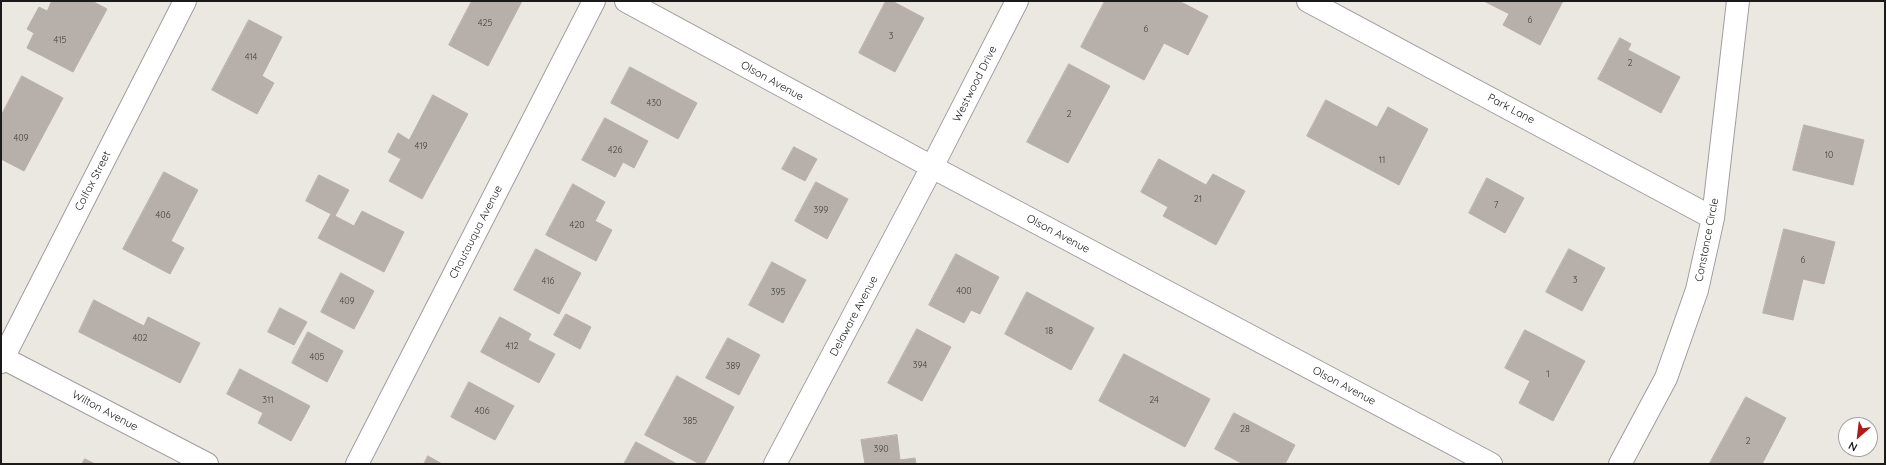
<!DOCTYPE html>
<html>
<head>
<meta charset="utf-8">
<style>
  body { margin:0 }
  #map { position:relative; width:1886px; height:465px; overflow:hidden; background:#ebe8e1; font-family:Quicksand,sans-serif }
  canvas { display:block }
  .frame { position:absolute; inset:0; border:2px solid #1a1a1a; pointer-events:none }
  .north { position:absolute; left:1838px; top:417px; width:40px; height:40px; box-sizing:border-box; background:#fff; border:1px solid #a3a3a3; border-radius:50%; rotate:208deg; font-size:11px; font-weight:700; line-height:16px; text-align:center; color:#1a1a1a }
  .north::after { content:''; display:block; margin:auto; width:14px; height:18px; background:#ad1d18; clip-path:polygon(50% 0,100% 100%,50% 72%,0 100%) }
</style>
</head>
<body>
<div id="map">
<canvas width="1886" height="465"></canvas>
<div class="frame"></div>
<div class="north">N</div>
</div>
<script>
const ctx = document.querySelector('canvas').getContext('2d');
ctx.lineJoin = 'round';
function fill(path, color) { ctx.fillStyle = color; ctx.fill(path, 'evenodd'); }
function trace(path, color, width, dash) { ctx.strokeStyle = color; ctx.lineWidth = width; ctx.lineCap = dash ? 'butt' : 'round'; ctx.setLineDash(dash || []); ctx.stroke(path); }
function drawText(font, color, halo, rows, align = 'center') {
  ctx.font = font + ' Quicksand,sans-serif'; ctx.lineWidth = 3; ctx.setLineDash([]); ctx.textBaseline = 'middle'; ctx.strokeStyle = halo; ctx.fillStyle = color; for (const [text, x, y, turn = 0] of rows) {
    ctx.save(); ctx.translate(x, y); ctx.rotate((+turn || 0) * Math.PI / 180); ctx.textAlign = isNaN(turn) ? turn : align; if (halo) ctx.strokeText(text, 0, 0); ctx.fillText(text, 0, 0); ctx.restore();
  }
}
const building = new Path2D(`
  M52,1H92L107,9L73,72L27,48L34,33L27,29L39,7L47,11Z
  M472,1H522L488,66L449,45Z
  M886,1H892L924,18L895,72L859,53Z
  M1105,1H1179L1208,16L1188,55L1164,43L1144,80L1081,47Z
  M1484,1H1563L1540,45L1503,25L1509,14Z
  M249,20L282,37L262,76L274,83L257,114L212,90Z
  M1620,38L1631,44L1628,50L1680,77L1661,113L1598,79Z
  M1069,64L1110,86L1068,163L1027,142Z
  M630,67L697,103L678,139L611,103Z
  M22,76L63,98L24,171L1,159V116Z
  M433,95L468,114L422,199L389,181L401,159L388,152L398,133L409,140Z
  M1326,100L1377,127L1388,107L1428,129L1399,185L1307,136Z
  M605,118L648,141L634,168L623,162L615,177L582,160Z
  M1804,125L1864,140L1853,185L1793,170Z
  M794,147L817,159L805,181L782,169Z
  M1159,159L1206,185L1213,174L1245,191L1216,245L1163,216L1168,207L1141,192Z
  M164,172L198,190L171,241L184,248L170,274L123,249Z
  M319,175L349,190L335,216L354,226L362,211L404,232L384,272L318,238L331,214L306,201Z
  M1487,178L1524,198L1505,233L1469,213Z
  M816,182L848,199L827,239L795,221Z
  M573,184L605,202L595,221L612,230L596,261L546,235Z
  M1784,229L1835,242L1824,284L1803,279L1793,320L1763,313Z
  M536,249L581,273L559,314L514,290Z
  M1569,249L1605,268L1582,311L1546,292Z
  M956,254L999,277L980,314L971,310L964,323L929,305Z
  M772,262L806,280L783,323L749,305Z
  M341,273L374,291L354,329L321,312Z
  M1027,292L1094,328L1071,370L1005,334Z
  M94,300L144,326L148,317L200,343L180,383L79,332Z
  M280,308L307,322L294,345L268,332Z
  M566,314L591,327L580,349L554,335Z
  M500,317L531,334L528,340L555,354L539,383L481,352Z
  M917,329L951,347L922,401L888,383Z
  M1525,330L1585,361L1553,421L1519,403L1530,381L1505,368Z
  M308,332L343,351L327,382L292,363Z
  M728,338L760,355L739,395L706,378Z
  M1124,354L1210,399L1185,447L1099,401Z
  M240,369L310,406L291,441L258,423L263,413L227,394Z
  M677,376L734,407L704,464H700L645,435Z
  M469,382L514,406L495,440L451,417Z
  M1746,397L1786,418L1762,464H1712L1710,463Z
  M1234,413L1295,445L1285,464H1243L1215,449Z
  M897,435L900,460L915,458L916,464H865L861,440Z
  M636,442L677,464H624Z
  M428,456L442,464H424Z
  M85,459L95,464H82Z`);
fill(building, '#b7b0aa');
trace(building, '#baafa6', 1);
const street = new Path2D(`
  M626,1L932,167L1491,464
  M1308,1L1713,218
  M3,358L207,464
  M1,362L185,1
  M357,464L594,1
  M775,464L932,167L1017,1
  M1620,464L1666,378L1697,290L1713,218L1738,1`);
trace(street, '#9e9e9e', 24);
trace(street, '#fff', 22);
drawText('9px', '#41403e', null, [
  ["6",1530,20],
  ["425",485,23],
  ["6",1146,29],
  ["3",891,36],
  ["415",60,40],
  ["414",251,57],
  ["2",1630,63],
  ["430",654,103],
  ["2",1069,114],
  ["409",21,138],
  ["419",421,146],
  ["426",615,150],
  ["10",1829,155],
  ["11",1382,160],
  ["21",1198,199],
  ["7",1496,205],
  ["399",821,210],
  ["406",163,215],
  ["420",577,225],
  ["6",1803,260],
  ["3",1575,280],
  ["416",548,281],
  ["400",964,291],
  ["395",778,292],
  ["409",347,301],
  ["18",1049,331],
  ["402",140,338],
  ["412",512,346],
  ["405",317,357],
  ["394",920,365],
  ["389",733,366],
  ["1",1548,374],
  ["311",268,400],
  ["24",1154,400],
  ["406",482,411],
  ["385",690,421],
  ["28",1245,429],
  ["2",1748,441],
  ["390",881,449]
]);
drawText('11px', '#1a1a1a', '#fff', [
  ["Olson Avenue",772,81,29],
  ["Westwood Drive",975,84,-63],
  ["Park Lane",1511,109,28],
  ["Colfax Street",93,181,-63],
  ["Chautauqua Avenue",476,232,-63],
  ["Olson Avenue",1058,234,28],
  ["Constance Circle",1707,240,-79],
  ["Delaware Avenue",854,316,-62],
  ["Olson Avenue",1344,386,28],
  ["Wilton Avenue",105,411,28]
]);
</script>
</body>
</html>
